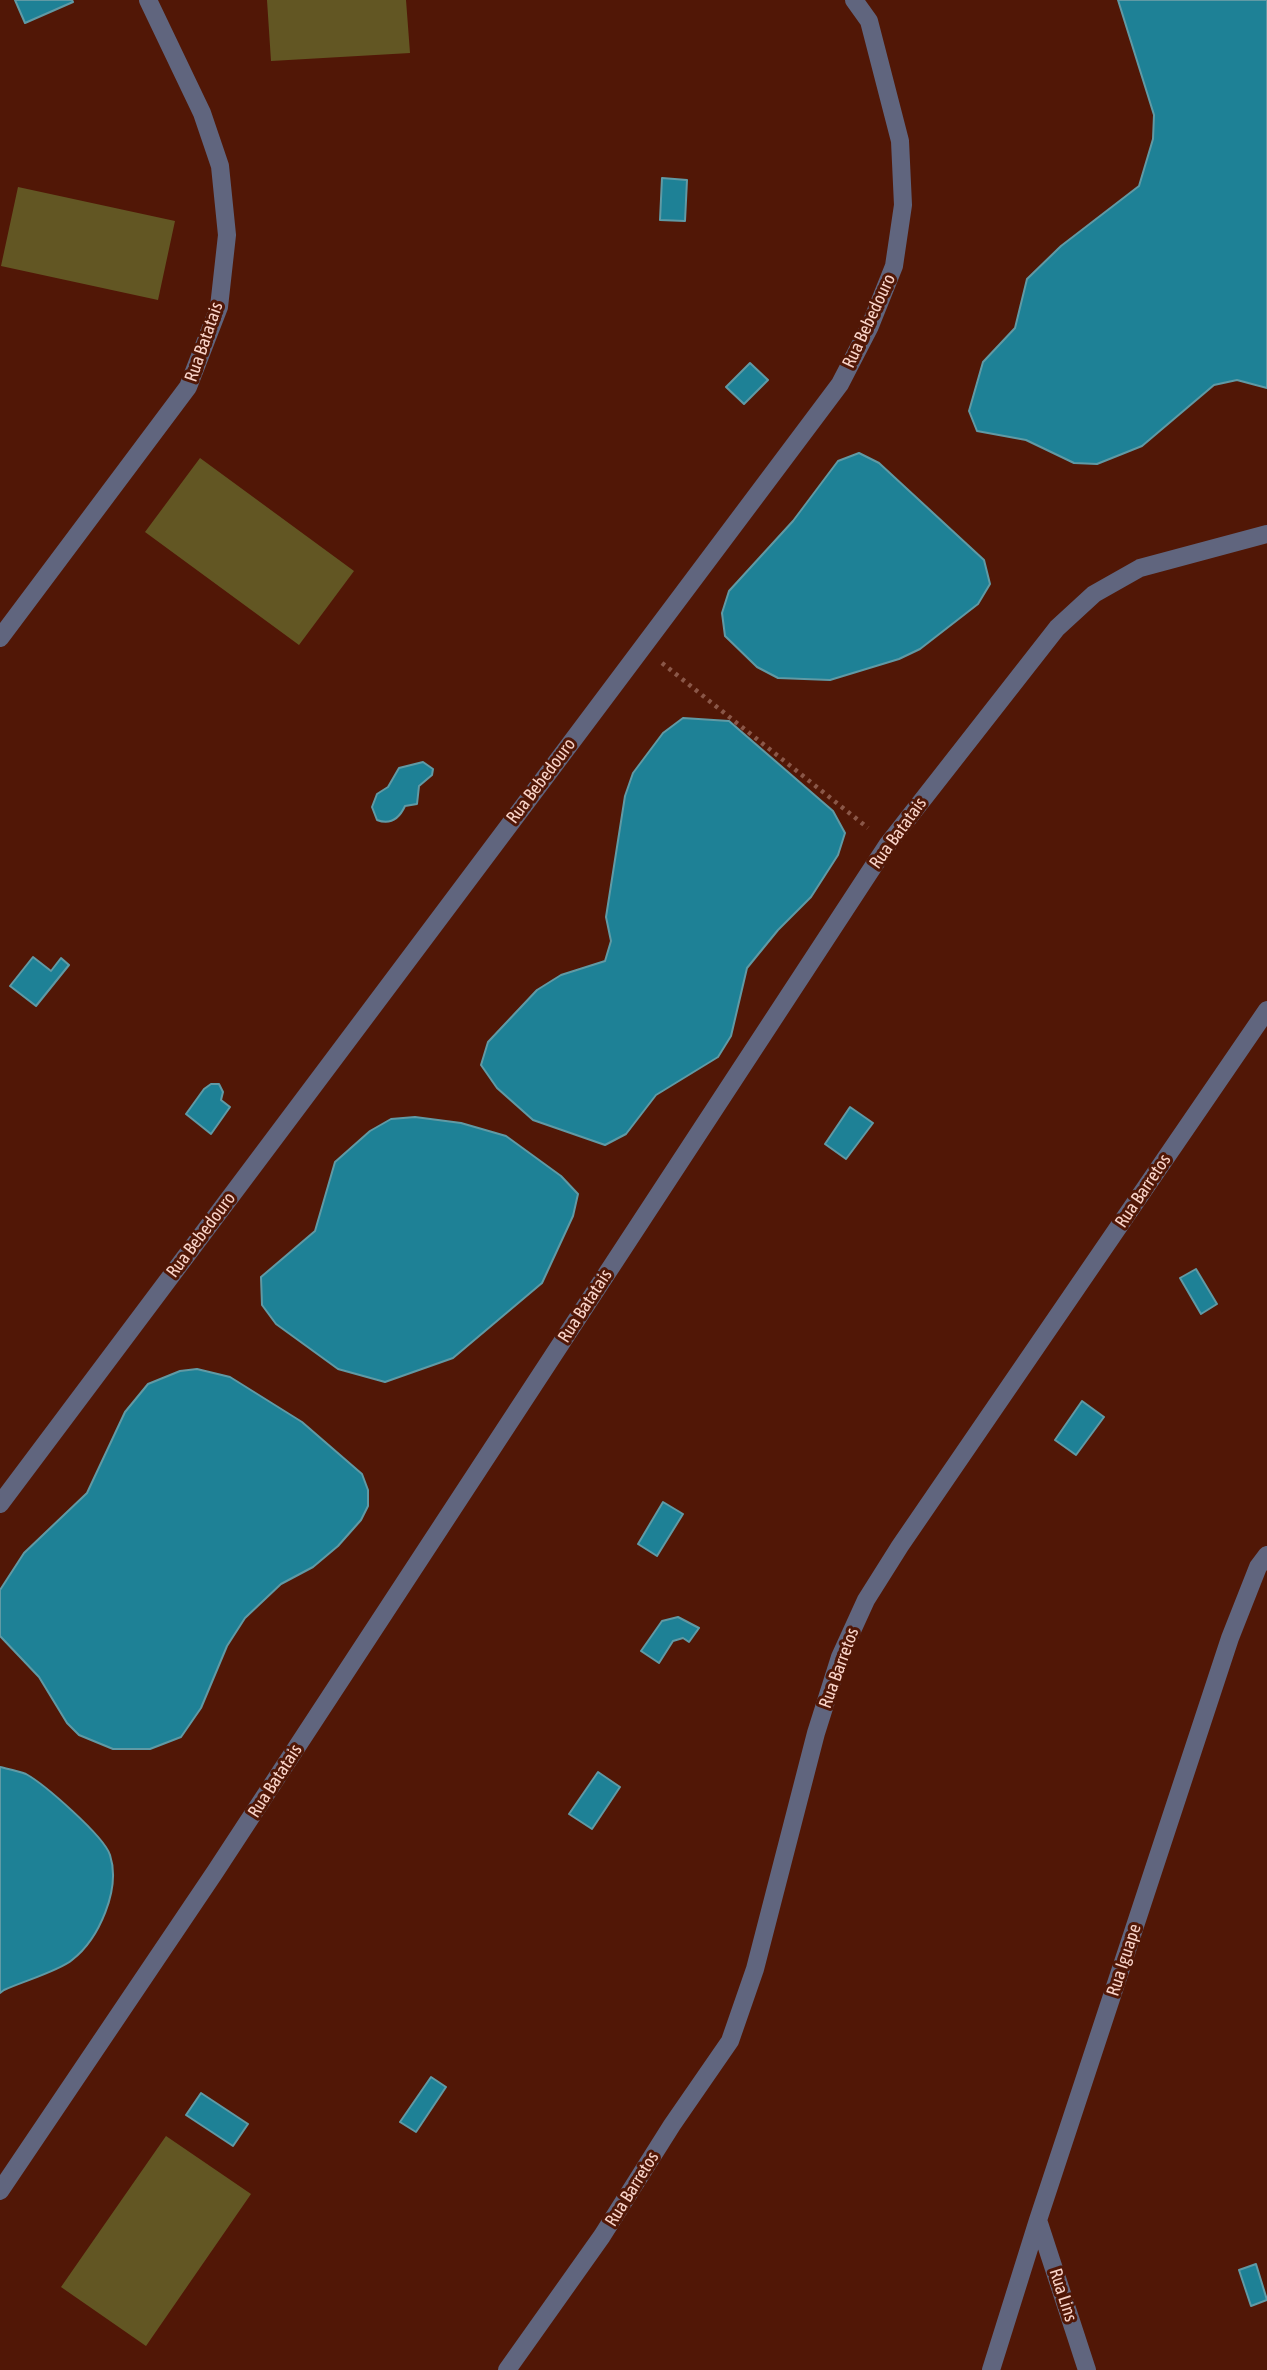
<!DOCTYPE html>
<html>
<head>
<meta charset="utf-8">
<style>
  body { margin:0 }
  canvas { display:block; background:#511706 }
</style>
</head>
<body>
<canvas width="1267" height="2370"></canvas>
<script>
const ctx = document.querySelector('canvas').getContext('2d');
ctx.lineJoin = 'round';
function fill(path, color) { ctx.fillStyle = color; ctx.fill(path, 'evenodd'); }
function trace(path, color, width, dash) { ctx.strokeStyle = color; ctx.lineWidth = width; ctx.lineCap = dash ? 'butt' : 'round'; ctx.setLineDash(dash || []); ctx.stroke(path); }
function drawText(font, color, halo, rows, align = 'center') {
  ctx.font = font + ' "Asap Condensed",sans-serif'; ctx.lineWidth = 6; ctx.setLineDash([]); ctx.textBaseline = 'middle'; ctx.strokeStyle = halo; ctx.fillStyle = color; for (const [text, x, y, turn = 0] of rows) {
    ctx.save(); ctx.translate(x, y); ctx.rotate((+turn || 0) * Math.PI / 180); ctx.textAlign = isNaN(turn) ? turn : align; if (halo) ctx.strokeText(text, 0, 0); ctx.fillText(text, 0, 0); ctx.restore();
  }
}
fill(new Path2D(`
  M267,0H406L410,53L271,61Z
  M18,187L175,221L158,300L1,266Z
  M200,458L354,571L299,645L145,532Z
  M166,2136L251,2194L146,2346L61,2287Z`), '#625623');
const water = new Path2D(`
  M15,0H72L73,2L25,23Z
  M1118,0H1267V388L1237,380L1214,385L1142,446L1097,464L1074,463L1026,440L977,431L969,411L983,362L1015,328L1027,279L1061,246L1139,186L1153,139L1154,115Z
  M662,178L687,180L685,221L660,220Z
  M750,363L768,380L744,404L726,387Z
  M859,453L879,463L984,560L990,584L978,604L920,649L899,659L830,680L778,678L757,667L725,636L722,613L729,591L793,521L838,461Z
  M683,718L729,721L833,811L845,833L838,855L811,897L778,930L747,968L731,1036L718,1057L656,1095L626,1134L605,1145L533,1120L497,1088L481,1065L488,1042L537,990L561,975L605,961L611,941L606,917L625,796L633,773L663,733Z
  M423,762L433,769L432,775L419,786L417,804L405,806C399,819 390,825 377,820L372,807L377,794L388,787L399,768Z
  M33,957L51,971L61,958L69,965L36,1006L10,986Z
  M211,1084H219L223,1092L221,1100L230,1107L211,1134L186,1114L204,1089Z
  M850,1107L873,1123L846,1159L825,1144Z
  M415,1117L461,1123L506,1136L561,1176L578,1194L573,1216L542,1283L453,1358L385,1382L338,1369L276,1324L262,1305L261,1277L315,1231L335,1162L370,1131L391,1119Z
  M1196,1269L1217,1304L1201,1314L1180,1278Z
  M197,1369L230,1377L302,1422L362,1474L368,1490V1506L361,1520L338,1546L313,1567L281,1584L245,1618L227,1646L201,1708L181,1737L150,1749H113L79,1735L67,1723L39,1677L0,1636V1590L24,1553L87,1493L125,1412L148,1384L180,1371Z
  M1082,1401L1104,1417L1076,1455L1055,1440Z
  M663,1502L683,1514L657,1556L638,1544Z
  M678,1617L699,1628L689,1642L683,1638L673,1641L659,1663L641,1651L662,1621Z
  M0,1767C8,1769 18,1771 26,1774C44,1784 104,1836 110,1855C121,1889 99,1939 72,1960C59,1971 21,1982 4,1990L0,1993Z
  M598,1772L620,1787L592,1829L569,1814Z
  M431,2077L446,2087L416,2132L400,2122Z
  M201,2093L248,2124L233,2146L186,2115Z
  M1256,2264L1267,2300L1251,2306L1239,2270Z`);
fill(water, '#1e8196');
trace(water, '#609aa5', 2);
trace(new Path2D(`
  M662,663L868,828`), '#8a5748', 4.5, [3.5, 5]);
trace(new Path2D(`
  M0,638L188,387L219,307L227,235L220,166L202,113L148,0
  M0,1504L840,384L870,326L894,266L903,205L900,141L869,21L854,0
  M0,2191L215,1872L888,844L1057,628L1094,594L1140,568L1267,534
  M1038,2220L1087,2370
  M507,2370L602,2236L672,2125L730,2041L755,1969L816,1733L840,1657L866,1600L900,1546L1267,1010
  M991,2370L1038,2220L1230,1638L1258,1567L1267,1555`), '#60657e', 18);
drawText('18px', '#f9d3c8', '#511706', [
  ["Rua Bebedouro",869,321,-65],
  ["Rua Batatais",204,342,-71],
  ["Rua Bebedouro",541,781,-53],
  ["Rua Batatais",898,833,-54],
  ["Rua Barretos",1143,1191,-56],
  ["Rua Bebedouro",201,1235,-53],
  ["Rua Batatais",585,1306,-57],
  ["Rua Barretos",839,1668,-70],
  ["Rua Batatais",275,1781,-57],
  ["Rua Iguape",1124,1960,-72],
  ["Rua Barretos",632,2189,-58],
  ["Rua Lins",1063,2295,72]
]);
</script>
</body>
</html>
